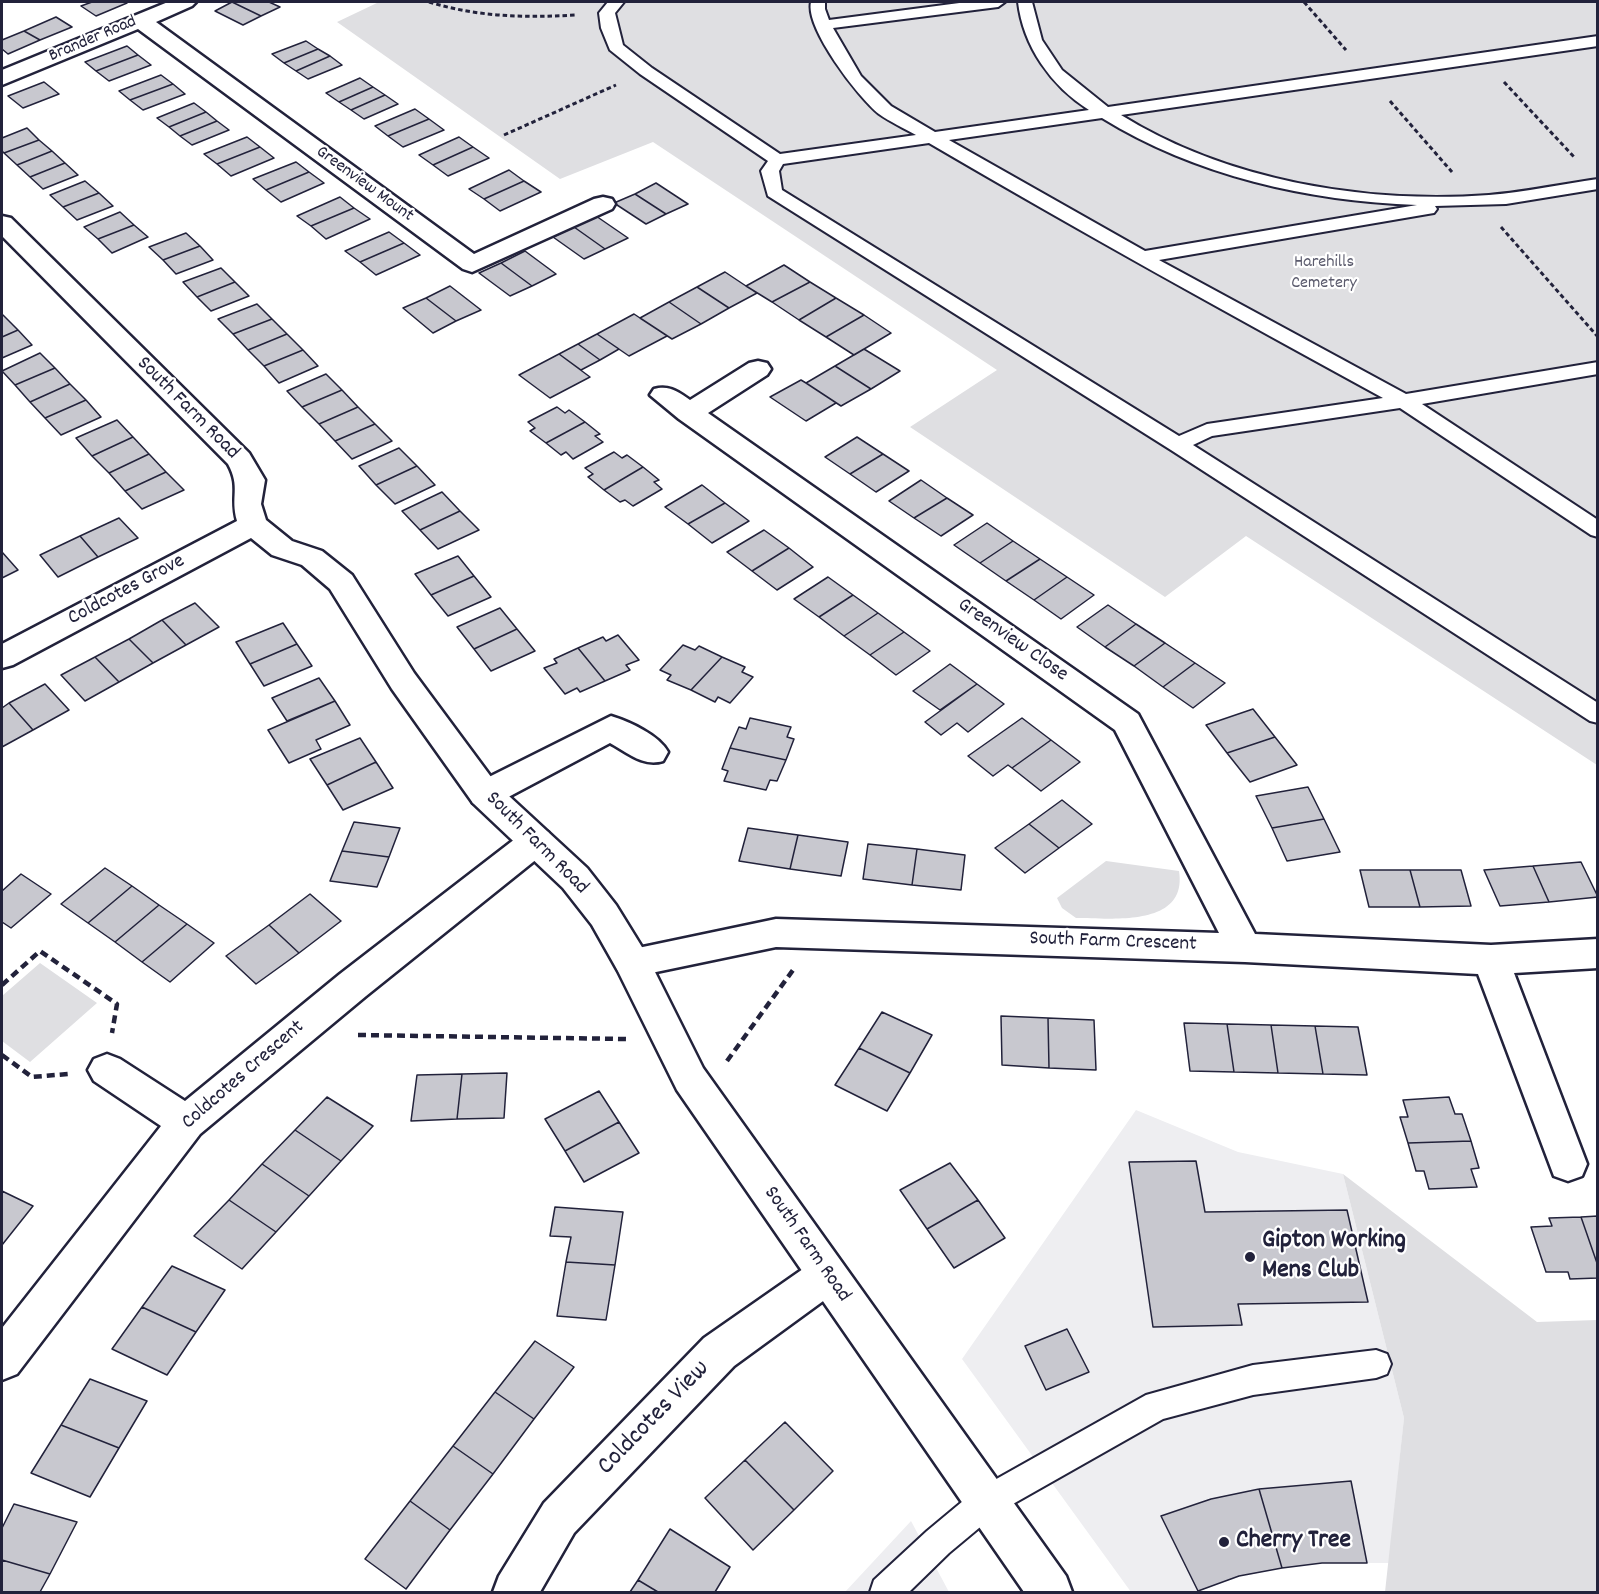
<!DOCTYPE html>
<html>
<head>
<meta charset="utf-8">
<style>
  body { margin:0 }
  #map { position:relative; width:1599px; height:1594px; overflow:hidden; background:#fff; font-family:Dekko,sans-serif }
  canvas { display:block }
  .frame { position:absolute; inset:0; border:3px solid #22223b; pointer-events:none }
</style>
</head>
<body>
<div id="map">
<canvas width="1599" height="1594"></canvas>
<div class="frame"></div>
</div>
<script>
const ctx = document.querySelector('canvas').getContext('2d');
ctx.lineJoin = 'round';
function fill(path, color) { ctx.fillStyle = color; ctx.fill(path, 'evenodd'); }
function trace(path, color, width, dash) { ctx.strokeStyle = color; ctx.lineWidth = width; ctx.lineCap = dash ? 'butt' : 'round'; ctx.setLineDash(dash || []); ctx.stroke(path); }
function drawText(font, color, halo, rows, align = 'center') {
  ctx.font = font + ' Dekko,sans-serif'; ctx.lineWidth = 4.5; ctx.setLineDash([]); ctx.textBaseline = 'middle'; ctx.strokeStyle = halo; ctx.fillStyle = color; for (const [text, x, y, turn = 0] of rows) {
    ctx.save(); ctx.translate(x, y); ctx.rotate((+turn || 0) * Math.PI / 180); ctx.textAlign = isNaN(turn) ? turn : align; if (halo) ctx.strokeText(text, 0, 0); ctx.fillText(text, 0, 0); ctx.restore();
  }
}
fill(new Path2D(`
  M1136,1110L1238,1152L1343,1174L1404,1418L1389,1563H1322L1282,1568L1239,1576L1195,1592H1131L962,1359Z
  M911,1521L949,1592H845Z`), '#eeeef1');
fill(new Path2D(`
  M379,2H1597V765L1246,536L1165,597L910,427L997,370L653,142L560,179L337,22Z
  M1106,861L1179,871C1188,928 1110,918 1076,918L1062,908L1057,898Z
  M40,963L97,1003L30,1062L2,1041V996Z
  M1343,1174L1537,1322L1597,1320V1592H1385L1404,1418Z`), '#dfdfe2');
const building = new Path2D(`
  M92,2H125L127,3L96,16L81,6Z
  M232,2L261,16L243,25L215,11Z
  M232,2H269L280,7L261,16Z
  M56,17L72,27L40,40L24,31Z
  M24,31L40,40L8,54L2,49V40Z
  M306,41L318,49L284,63L272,54Z
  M127,46L138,55L96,71L85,62Z
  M318,49L330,56L296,71L284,63Z
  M138,55L151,65L109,81L96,71Z
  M330,56L342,65L308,79L296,71Z
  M161,75L173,84L130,100L119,91Z
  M360,78L373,87L339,102L326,93Z
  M44,82L59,94L23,108L8,96Z
  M173,84L185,94L143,110L130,100Z
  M373,87L385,95L351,110L339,102Z
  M385,95L398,104L364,119L351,110Z
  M194,103L206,112L169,127L157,118Z
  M415,109L429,119L388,136L375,126Z
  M206,112L217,121L180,136L169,127Z
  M429,119L444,130L403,147L388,136Z
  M217,121L229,130L192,145L180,136Z
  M27,128L39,140L4,153L2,151V138Z
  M247,137L260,147L217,164L204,154Z
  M459,137L473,147L433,165L419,155Z
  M39,140L52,151L17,165L4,153Z
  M260,147L274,158L231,176L217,164Z
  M473,147L489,158L448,176L433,165Z
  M52,151L65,163L30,177L17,165Z
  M296,162L309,172L266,190L253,179Z
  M65,163L78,175L43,189L30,177Z
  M509,170L524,181L484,199L469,189Z
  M309,172L324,183L281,202L266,190Z
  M85,181L99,193L63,207L50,195Z
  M524,181L541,192L500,211L484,199Z
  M656,183L688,204L666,214L635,194Z
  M99,193L113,206L77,220L63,207Z
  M635,194L666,214L646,224L614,203Z
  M340,197L354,208L311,226L297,216Z
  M354,208L370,219L326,239L311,226Z
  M120,212L134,225L98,239L84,227Z
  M596,216L628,238L605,249L574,227Z
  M134,225L148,237L112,253L98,239Z
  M574,227L605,249L584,259L553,237Z
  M389,232L404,243L360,262L345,251Z
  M186,233L200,246L163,260L149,247Z
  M404,243L420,255L376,275L360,262Z
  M200,246L213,260L176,274L163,260Z
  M525,251L556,274L532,286L501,263Z
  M501,263L532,286L510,296L479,273Z
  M784,265L810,282L772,302L746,286Z
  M221,268L235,282L197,297L183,282Z
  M725,272L746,286L757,293L729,308L697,287Z
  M235,282L249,296L211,311L197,297Z
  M810,282L836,298L799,320L772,302Z
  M450,286L481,310L456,321L426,298Z
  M697,287L729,308L701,324L669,302Z
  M426,298L456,321L433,333L403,308Z
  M836,298L864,315L826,337L799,320Z
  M669,302L701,324L672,339L640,318Z
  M257,304L272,319L233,334L218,319Z
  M634,314L667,336L629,356L597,334Z
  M3,315L18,330L2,337V316Z
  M864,315L891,333L854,355L826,337Z
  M272,319L287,334L248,350L233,334Z
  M18,330L32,345L2,358V337Z
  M287,334L303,350L264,366L248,350Z
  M597,334L619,349L600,360L578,344Z
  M578,344L600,360L581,370L559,354Z
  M864,349L900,371L871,389L835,366Z
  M303,350L318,366L279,383L264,366Z
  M40,353L55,368L15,385L2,371Z
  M559,354L590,377L550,398L519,375Z
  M835,366L871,389L841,406L806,383Z
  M55,368L70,384L30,402L15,385Z
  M326,374L342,390L302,407L287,391Z
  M801,380L806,383L836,403L806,421L770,397Z
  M70,384L86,400L45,418L30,402Z
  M342,390L358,407L319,424L302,407Z
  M86,400L101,417L61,435L45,418Z
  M358,407L375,424L335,441L319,424Z
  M557,407L565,413L569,410L585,422L546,443L530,431L535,428L528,422Z
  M117,420L133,437L92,456L76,438Z
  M585,422L600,434L595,436L603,442L573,459L566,452L561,455L546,443Z
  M375,424L392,441L352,459L335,441Z
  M133,437L149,454L109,473L92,456Z
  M857,437L883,454L850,474L825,457Z
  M399,448L417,466L376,485L359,466Z
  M614,452L622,458L627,455L643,467L604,490L588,477L593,474L585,468Z
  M149,454L166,472L125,491L109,473Z
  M883,454L909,471L876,492L850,474Z
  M417,466L435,485L395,504L376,485Z
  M643,467L659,480L654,482L662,489L633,506L625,500L620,502L604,490Z
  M166,472L184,490L142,509L125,491Z
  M921,480L947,498L914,518L889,501Z
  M702,485L725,503L688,524L665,507Z
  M442,492L460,511L420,530L402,511Z
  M947,498L973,515L941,536L914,518Z
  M725,503L749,521L712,543L688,524Z
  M460,511L479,530L438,549L420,530Z
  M119,518L138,538L98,557L80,536Z
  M987,523L1013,541L980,563L954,545Z
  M764,530L789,548L752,571L727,552Z
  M80,536L98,557L58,577L40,555Z
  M1013,541L1040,559L1006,581L980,563Z
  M789,548L813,567L777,590L752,571Z
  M2,552L18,570L2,578Z
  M458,556L474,576L431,595L415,574Z
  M1040,559L1067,577L1034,600L1006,581Z
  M474,576L491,597L448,616L431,595Z
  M828,577L853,595L819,617L794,599Z
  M1067,577L1094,595L1061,619L1034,600Z
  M853,595L878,613L844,636L819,617Z
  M195,603L219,627L186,645L162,620Z
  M1108,605L1136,624L1105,647L1077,627Z
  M500,608L517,629L474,649L457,627Z
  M878,613L904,632L870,655L844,636Z
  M162,620L186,645L153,663L129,639Z
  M283,623L297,644L250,664L236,642Z
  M1136,624L1165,643L1134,666L1105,647Z
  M517,629L535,651L491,671L474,649Z
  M904,632L930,651L896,675L870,655Z
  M618,635L639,660L626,665L630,670L605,681L578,648L603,637L606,641Z
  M129,639L153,663L119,682L95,657Z
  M1165,643L1195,663L1163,687L1134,666Z
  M297,644L312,666L264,686L250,664Z
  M683,645L695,650L699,646L722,657L691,690L667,680L671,675L660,670Z
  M578,648L605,681L580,692L577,688L565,694L544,668L557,663L554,659Z
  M95,657L119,682L85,701L61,675Z
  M722,657L745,667L742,672L753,677L730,703L718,697L715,702L691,690Z
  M1195,663L1225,683L1193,708L1163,687Z
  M950,664L977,684L940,710L913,691Z
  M319,678L335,701L287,721L272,698Z
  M45,684L69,710L33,730L9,703Z
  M977,684L1004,704L968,732L957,723L941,735L925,722Z
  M335,701L350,725L316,740L321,749L289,763L268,730Z
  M9,703L33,730L2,747V708Z
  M1253,709L1275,737L1227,753L1206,725Z
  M750,718L791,727L787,737L794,739L786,760L730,748L739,727L746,729Z
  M1022,718L1051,740L1012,768L1008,765L993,776L968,756Z
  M1275,737L1297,765L1250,782L1227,753Z
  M360,738L376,762L327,785L310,759Z
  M1051,740L1080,762L1041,791L1012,768Z
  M730,748L786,760L777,781L770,780L766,790L724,781L728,771L722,769Z
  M376,762L393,788L343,810L327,785Z
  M1308,787L1324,819L1272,828L1256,796Z
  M1062,800L1092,824L1059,848L1029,824Z
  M1324,819L1340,852L1287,861L1272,828Z
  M354,822L400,828L389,857L342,851Z
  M1029,824L1059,848L1025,873L995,848Z
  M748,828L798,835L790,869L739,861Z
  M798,835L848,842L841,876L790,869Z
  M868,844L917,849L912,885L863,879Z
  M917,849L965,855L961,890L912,885Z
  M342,851L389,857L377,887L330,881Z
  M1581,862L1598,897L1549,902L1533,866Z
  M1533,866L1549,902L1500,906L1484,870Z
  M105,868L132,886L88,923L61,904Z
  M1360,870H1410L1420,907H1369Z
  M1410,870H1461L1471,906L1420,907Z
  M21,874L51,894L11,928L2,922V891Z
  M132,886L159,905L115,942L88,923Z
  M310,894L341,921L299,953L269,925Z
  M159,905L187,924L142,962L115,942Z
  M187,924L214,943L170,982L142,962Z
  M269,925L299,953L256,984L226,956Z
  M882,1012L932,1035L910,1073L859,1048Z
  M1001,1016L1048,1018L1049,1068L1002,1065Z
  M1048,1018L1094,1020L1096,1070L1049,1068Z
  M1184,1023L1227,1024L1234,1072L1190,1071Z
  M1227,1024L1271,1025L1278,1073L1234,1072Z
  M1271,1025L1315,1026L1323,1074L1278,1073Z
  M1315,1026L1358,1027L1367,1075L1323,1074Z
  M859,1048L910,1073L887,1111L835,1085Z
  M507,1073L504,1118L457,1119L462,1074Z
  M462,1074L457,1119L411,1121L417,1075Z
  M599,1091L619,1122L565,1151L545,1119Z
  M327,1097L373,1126L341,1161L295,1130Z
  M1449,1097L1455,1114H1462L1471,1141L1408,1143L1400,1117H1408L1403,1100Z
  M619,1122L639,1153L584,1182L565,1151Z
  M295,1130L341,1161L309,1196L262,1164Z
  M1471,1141L1479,1168L1471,1169L1477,1187L1429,1189L1424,1171H1416L1408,1143Z
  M1196,1161L1205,1212L1347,1210L1368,1302L1238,1304L1242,1325L1153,1327L1129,1162Z
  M950,1163L978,1200L927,1229L900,1190Z
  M262,1164L309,1196L276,1232L229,1200Z
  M2,1191L33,1206L2,1245Z
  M229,1200L276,1232L242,1269L194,1236Z
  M978,1200L1005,1238L954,1268L927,1229Z
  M555,1207L623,1212L615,1265L566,1262L571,1237L550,1236Z
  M1598,1216V1266L1581,1217Z
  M1581,1217L1598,1266V1278L1570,1279L1568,1272H1546L1531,1227L1552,1226L1549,1218Z
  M566,1262L615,1265L606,1320L557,1316Z
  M172,1266L225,1290L196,1332L142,1307Z
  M142,1307L196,1332L167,1375L112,1349Z
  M1067,1329L1089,1372L1046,1390L1025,1346Z
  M535,1341L574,1367L534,1419L495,1392Z
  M90,1379L147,1401L119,1448L61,1425Z
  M495,1392L534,1419L493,1474L453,1446Z
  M785,1422L833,1471L794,1510L745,1460Z
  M61,1425L119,1448L90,1497L31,1473Z
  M453,1446L493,1474L450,1530L410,1501Z
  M745,1460L794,1510L753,1550L705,1498Z
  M1351,1481L1367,1563H1322L1282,1568L1259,1489Z
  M1259,1489L1282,1568L1239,1576L1198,1591L1161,1516L1211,1499Z
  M410,1501L450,1530L406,1589L365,1559Z
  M14,1504L77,1522L50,1574L2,1560V1528Z
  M670,1529L730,1567L715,1592H658L638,1580Z
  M2,1560L50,1574L40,1592H2Z
  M638,1580L658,1592H630Z`);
fill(building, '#c8c8cf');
trace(building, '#22223b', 1.5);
const service = new Path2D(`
  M608,2H624L615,13L623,45L652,68L780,154L916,135C904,128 890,122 879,114C858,97 805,28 811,2H825V9L829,20L967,2H1005L998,7L833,28L861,76L891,106L935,132L1089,110C1051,86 1023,46 1018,2H1032L1042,40L1062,70L1108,107L1598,36V46L1121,115C1227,181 1366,204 1489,195C1526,192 1562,184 1598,179V189L1506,204L1435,206L1437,209L1434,213L1428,214L1159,260L1406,394L1598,362V374L1422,404L1598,520V537L1591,535L1400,408L1212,436L1193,445L1598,703V723L1590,721L1171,450L768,196L761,171L768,161L640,74L610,50L601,28L599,13ZM1102,118C1196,176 1308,201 1417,205L1145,251L949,140ZM929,143C1079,231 1231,315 1383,398L1207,424L1179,436L782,190L779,171L783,164Z
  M1376,1350L1387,1354L1391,1364L1387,1374L1376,1378L1253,1395L1163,1419L997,1513L949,1553L909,1592H870L874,1580L927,1531L975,1491L1146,1395L1253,1365Z`);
const minor = new Path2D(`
  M168,2H196L192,6L156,22L474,254L594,199L603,197L612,199L615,204L612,209L472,272L463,269L138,29L2,85V70Z
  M758,361L767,363L771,369L767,375L708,413L1138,714L1255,934L1491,945L1598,939V968L1514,973L1587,1164L1582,1176L1568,1181L1554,1176L1478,974L1245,962L776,947L632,977L619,972L614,962L619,952L776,919L1219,933L1115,730L679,419L650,395L654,389C670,385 678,392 690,400L749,363Z
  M611,716C630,722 659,735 668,752L663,761C643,767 628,753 610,743L497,803L485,807L473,803L469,794L473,785Z
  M536,828L548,832L553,841L548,850L366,996L200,1134L17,1374L2,1380V1328L161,1126L94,1081L88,1070L94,1059L107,1054L120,1059L185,1101L340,974L524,832Z
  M827,1256L841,1262L847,1275L841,1288L734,1366L574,1533L540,1592H493L499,1576L544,1503L704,1338L813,1262Z`);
const tertiary = new Path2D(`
  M2,216L11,218L249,453L265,480L261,504L266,520L292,541L322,551L352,575L414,673L497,785L587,868L616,905L645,952L703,1068L1066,1576L1072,1592H1024L677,1090L618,971L592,925L563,888L473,803L392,689L330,589L302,565L272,555L251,538L13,665L2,668V644L237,521C230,496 241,488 228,464L2,236Z`);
trace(service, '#22223b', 4);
trace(minor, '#22223b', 5);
trace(tertiary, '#22223b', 5);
trace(new Path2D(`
  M429,2C478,17 525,18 576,15
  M1304,2L1346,50
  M1504,82L1575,158
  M1390,101L1452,172
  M504,135L616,85
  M1501,227L1598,337`), '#22223b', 3, [4.5, 3]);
trace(new Path2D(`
  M2,985L40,951L117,1004L112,1033
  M358,1035L626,1039
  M2,1055L32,1077L68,1074
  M727,1061L793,970`), '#22223b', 4.5, [8, 5]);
fill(service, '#fff');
fill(minor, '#fff');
fill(tertiary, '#fff');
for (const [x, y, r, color] of [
  [1250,1257,6,"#22223b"],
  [1224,1542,6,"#22223b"]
]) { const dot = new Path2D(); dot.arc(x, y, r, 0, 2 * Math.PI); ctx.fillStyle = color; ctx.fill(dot); trace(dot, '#fff', 2); }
drawText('18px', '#22223b', '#fff', [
  ["Brander Road",93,40,-23],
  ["Greenview Mount",364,185,36]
]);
drawText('18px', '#5b5b6d', '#fff', [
  ["Harehills",1324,264],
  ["Cemetery",1324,285]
]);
drawText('21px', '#22223b', '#fff', [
  ["South Farm Road",187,409,45],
  ["Coldcotes Grove",127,591,-28],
  ["Greenview Close",1012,641,35],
  ["South Farm Road",536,844,45],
  ["South Farm Crescent",1113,943,2],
  ["Coldcotes Crescent",244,1076,-41],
  ["South Farm Road",806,1245,55]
]);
drawText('bold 26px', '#22223b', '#fff', [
  ["Gipton Working",1262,1242],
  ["Mens Club",1262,1272],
  ["Cherry Tree",1236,1542]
], 'left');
drawText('26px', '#22223b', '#fff', [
  ["Coldcotes View",655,1419,-46]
]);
</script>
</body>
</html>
